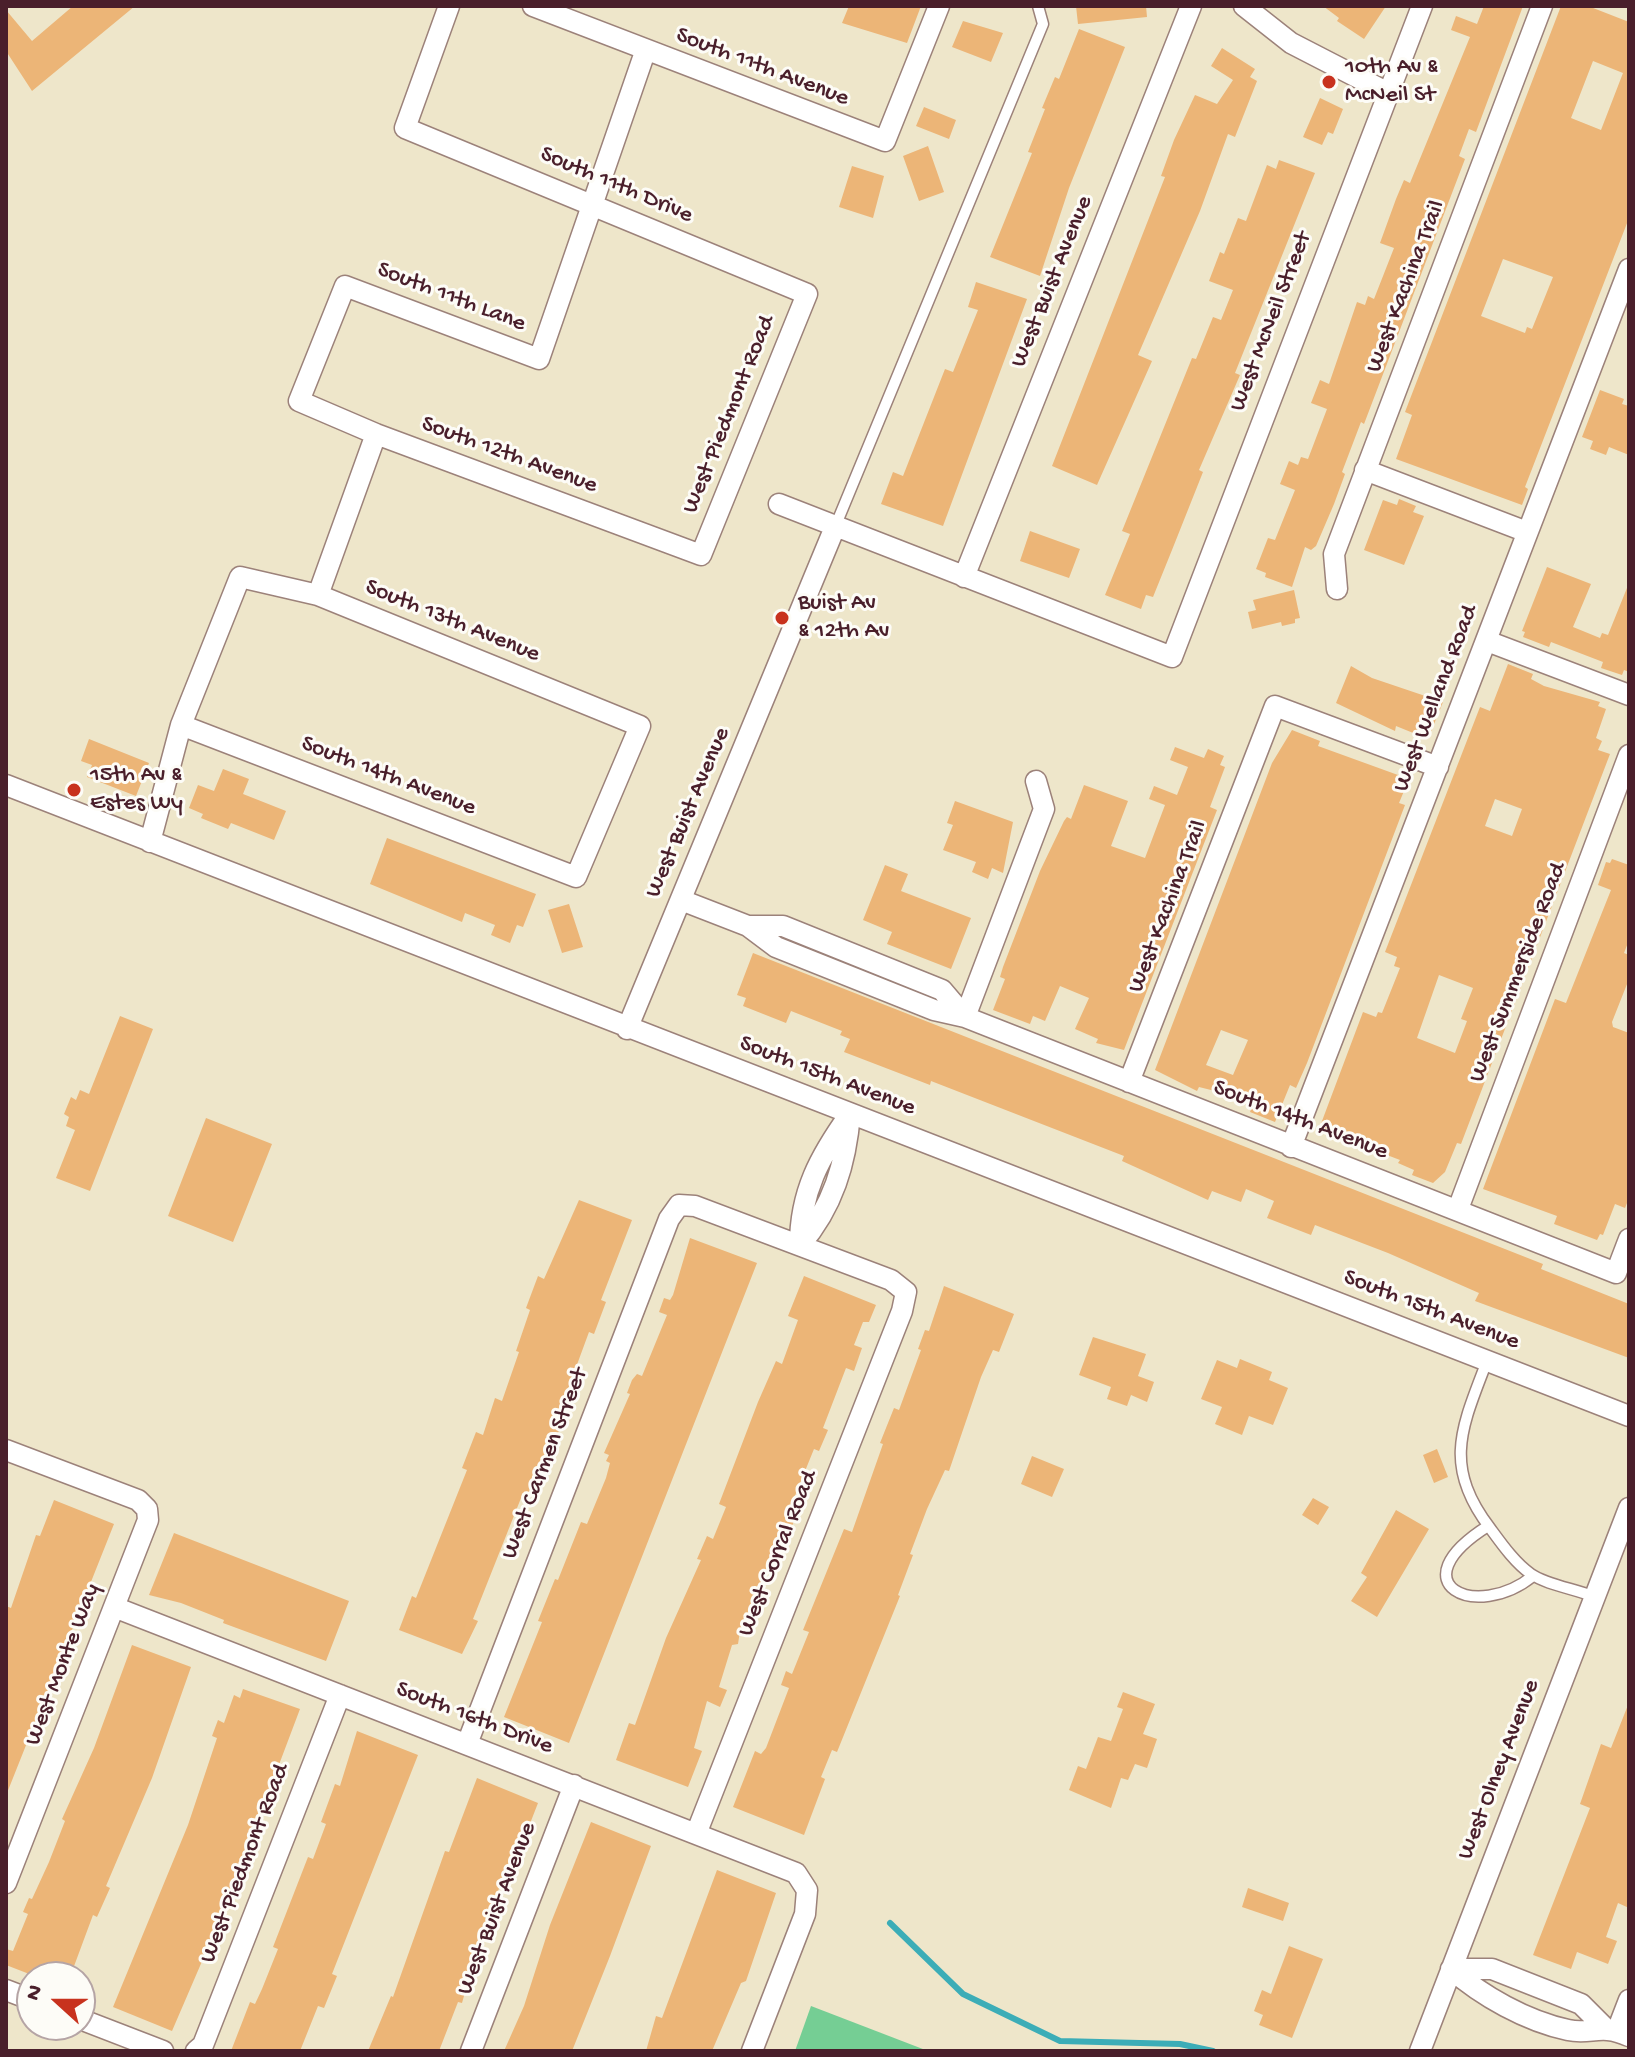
<!DOCTYPE html>
<html>
<head>
<meta charset="utf-8">
<style>
  body { margin:0 }
  #map { position:relative; width:1635px; height:2057px; overflow:hidden; background:#eee6ca; font-family:"Gochi Hand",sans-serif }
  canvas { display:block }
  .frame { position:absolute; inset:0; border:8px solid #4a1f2b; pointer-events:none }
  .north { position:absolute; left:16px; top:1961px; width:80px; height:80px; box-sizing:border-box; background:#fdfcf7; border:2px solid #b5a4a5; border-radius:50%; rotate:291deg; font-size:22px; font-weight:700; line-height:32px; text-align:center; color:#4a1f2b }
  .north::after { content:''; display:block; margin:auto; width:28px; height:36px; background:#c8321e; clip-path:polygon(50% 0,100% 100%,50% 72%,0 100%) }
</style>
</head>
<body>
<div id="map">
<canvas width="1635" height="2057"></canvas>
<div class="frame"></div>
<div class="north">N</div>
</div>
<script>
const ctx = document.querySelector('canvas').getContext('2d');
ctx.lineJoin = 'round';
function fill(path, color) { ctx.fillStyle = color; ctx.fill(path, 'evenodd'); }
function trace(path, color, width, dash) { ctx.strokeStyle = color; ctx.lineWidth = width; ctx.lineCap = dash ? 'butt' : 'round'; ctx.setLineDash(dash || []); ctx.stroke(path); }
function drawText(font, color, halo, rows, align = 'center') {
  ctx.font = font + ' "Gochi Hand",sans-serif'; ctx.lineWidth = 6; ctx.setLineDash([]); ctx.textBaseline = 'middle'; ctx.strokeStyle = halo; ctx.fillStyle = color; for (const [text, x, y, turn = 0] of rows) {
    ctx.save(); ctx.translate(x, y); ctx.rotate((+turn || 0) * Math.PI / 180); ctx.textAlign = isNaN(turn) ? turn : align; if (halo) ctx.strokeText(text, 0, 0); ctx.fillText(text, 0, 0); ctx.restore();
  }
}
fill(new Path2D(`
  M811,2006L928,2051H795Z`), '#75ce94');
trace(new Path2D(`
  M890,1923L963,1994L1060,2041L1180,2044L1213,2051`), '#3cadb7', 6);
fill(new Path2D(`
  M73,6H135L32,91L6,51V10L32,41Z
  M849,6H921L907,43L842,23Z
  M1076,6H1146L1147,17L1078,24Z
  M1323,6H1386L1364,39L1337,21L1339,18Z
  M1484,6H1523L1476,132L1469,129L1459,156L1465,159L1364,424L1361,422L1342,472L1345,474L1334,504L1316,546L1311,550L1305,547L1292,587L1265,577L1266,573L1256,569L1268,538L1275,540L1295,490L1280,484L1289,461L1298,465L1301,457L1308,459L1327,409L1311,403L1320,380L1329,384L1357,302L1365,305L1368,296L1374,299L1394,248L1380,243L1396,199L1404,180L1410,183L1470,37L1451,30L1456,16L1477,24Z
  M1561,6H1588L1629,22V218L1525,487L1528,489L1522,505L1396,459L1412,415L1405,412ZM1593,61L1623,73L1601,130L1571,118ZM1503,259L1553,277L1532,329L1527,327L1525,333L1481,316Z
  M963,21L1003,33L991,62L952,47Z
  M1079,29L1125,47L1069,188L1040,276L990,257L1032,153L1028,152L1045,109L1042,108L1055,77L1059,79Z
  M1222,48L1255,69L1250,77L1257,81L1235,137L1228,134L1200,211L1138,355L1152,361L1097,485L1052,466L1165,177L1161,176L1174,140L1195,95L1217,104L1233,80L1211,66Z
  M1320,98L1343,109L1333,134L1328,132L1322,145L1303,137Z
  M924,107L956,120L949,139L916,126Z
  M928,146L944,192L919,201L903,156Z
  M1279,160L1315,173L1235,373L1240,375L1199,470L1203,472L1172,550L1153,597L1146,595L1141,609L1105,595L1130,534L1122,531L1192,358L1196,359L1213,317L1221,320L1233,290L1209,281L1220,252L1224,254L1238,218L1246,221L1267,165L1276,169Z
  M852,166L884,176L873,218L839,207Z
  M976,282L1027,299L943,526L881,504L893,472L903,476L945,369L953,372L978,310L968,307Z
  M1600,390L1624,399L1622,404L1629,406V455L1609,447L1606,455L1590,449L1593,441L1582,437Z
  M1399,499L1416,506L1413,512L1424,516L1404,565L1364,550L1383,500L1397,505Z
  M1030,531L1080,549L1069,578L1020,561Z
  M1547,567L1591,584L1573,627L1600,638L1602,633L1608,635L1629,583V672L1624,670L1622,675L1601,668L1603,662L1551,642L1549,647L1523,637L1525,632L1522,631Z
  M1294,590L1300,618L1295,619V623L1282,626L1281,622L1252,629L1248,612L1256,610L1253,600Z
  M1508,664L1533,674L1531,679L1544,686L1600,702L1598,706L1606,709L1596,738L1602,741L1598,750L1610,754L1461,1144L1457,1143L1445,1172L1433,1183L1412,1175L1414,1170L1398,1163L1400,1160L1319,1129L1363,1012L1376,1017L1378,1012L1382,1013L1400,968L1394,966L1397,957L1385,952L1480,707L1490,711ZM1495,799L1522,809L1512,836L1485,826ZM1439,975L1473,988L1461,1019L1467,1021L1455,1053L1417,1038Z
  M1351,666L1372,678L1443,702L1428,739L1396,726L1395,731L1336,703Z
  M1292,730L1320,741L1318,746L1409,779L1399,803L1405,805L1307,1063L1296,1088L1290,1085L1275,1122L1250,1112L1252,1107L1211,1090L1199,1087L1197,1091L1155,1070L1272,763ZM1221,1030L1248,1040L1233,1075L1206,1065Z
  M89,739L149,763L136,796L87,777L92,765L81,761Z
  M1175,747L1204,758L1208,749L1224,756L1220,765L1225,767L1210,807L1217,810L1124,1050L1096,1043L1098,1039L1075,1029L1089,998L1060,986L1045,1021L1033,1016L1030,1024L993,1010L1005,979L1000,977L1003,967L1040,871L1064,821L1067,817L1071,819L1084,785L1128,801L1111,846L1145,858L1165,805L1149,799L1154,786L1177,795L1188,767L1170,760Z
  M223,769L249,779L243,794L286,811L274,840L231,823L228,829L201,818L203,814L189,808L198,785L214,791Z
  M955,801L1013,822L1003,873L992,868L988,879L972,872L976,862L943,850L953,825L947,823Z
  M387,838L536,894L523,927L517,925L510,943L491,935L495,925L465,913L462,922L370,884Z
  M1612,859L1629,865V940L1624,953L1629,955V979L1612,1022L1613,1027L1629,1033V1198L1625,1208L1615,1204L1603,1235L1600,1234L1597,1240L1554,1224L1557,1216L1483,1189L1555,999L1566,1003L1591,940L1611,890L1598,885L1606,862L1610,863Z
  M885,865L908,874L901,891L971,918L951,969L887,944L892,932L863,920Z
  M569,904L583,947L562,953L548,910Z
  M753,953L1543,1264L1541,1269L1629,1304V1358L1475,1301L1479,1293L1388,1253L1315,1225L1311,1235L1267,1218L1274,1201L1246,1189L1241,1202L1212,1191L1208,1200L1122,1161L1124,1156L931,1081L930,1085L844,1052L850,1039L840,1035L842,1031L791,1011L786,1023L743,1006L746,998L737,995Z
  M120,1016L153,1029L90,1191L56,1178L75,1130L66,1126L69,1117L64,1114L71,1097L76,1100L80,1090L89,1094Z
  M206,1118L272,1144L233,1242L168,1216Z
  M579,1200L632,1220L601,1300L606,1302L594,1334L589,1332L557,1419L562,1420L556,1440L531,1496L523,1493L473,1619L478,1621L462,1654L399,1630L412,1596L416,1598L467,1470L462,1468L476,1432L483,1435L495,1398L502,1401L519,1352L516,1351L530,1310L526,1308L538,1276L544,1279Z
  M690,1238L757,1263L569,1743L504,1717L542,1622L538,1621L555,1579L558,1580L581,1522L587,1524L606,1478L610,1463L606,1461L609,1455L604,1453L630,1394L627,1393L632,1380L637,1374L642,1376L667,1315L659,1312L664,1298L670,1300L673,1295Z
  M804,1276L876,1305L869,1322H863L854,1345L862,1348L854,1371L846,1368L823,1428L828,1430L819,1451L814,1449L790,1508L798,1511L789,1534L784,1532L740,1631L738,1644L732,1645L719,1687L727,1690L720,1707L707,1701L694,1748L702,1751L688,1787L616,1760L629,1723L635,1725L666,1638L701,1560L697,1559L707,1536L713,1539L726,1507L719,1504L758,1402L776,1361L782,1364L798,1320L788,1316Z
  M944,1286L1014,1314L999,1352L993,1350L981,1377L949,1471L945,1470L927,1509L910,1554L913,1555L898,1595L900,1596L837,1752L832,1750L821,1777L825,1779L804,1835L733,1807L755,1751L761,1754L766,1748L789,1688L781,1685L786,1671L792,1674L809,1632L803,1630L844,1529L852,1532L883,1444L880,1443L894,1408L899,1410L921,1350L918,1349L925,1330L929,1331Z
  M1093,1337L1146,1354L1138,1376L1154,1382L1147,1402L1131,1395L1127,1406L1107,1399L1111,1387L1079,1375Z
  M1240,1359L1272,1372L1269,1380L1288,1388L1273,1425L1249,1416L1242,1435L1215,1424L1222,1407L1201,1399L1217,1360L1237,1368Z
  M1437,1449L1448,1477L1434,1483L1423,1455Z
  M1032,1456L1064,1469L1052,1497L1021,1484Z
  M1313,1498L1329,1507L1318,1525L1302,1515Z
  M54,1500L114,1524L7,1793L6,1606L11,1608L36,1535L40,1536Z
  M1396,1510L1429,1529L1377,1617L1351,1601L1367,1577L1361,1573Z
  M174,1533L349,1601L326,1661L223,1623L224,1620L181,1603L149,1595Z
  M132,1645L191,1667L152,1778L106,1886L110,1888L97,1917L93,1915L70,1977H37L6,1965V1949L13,1951L28,1914L23,1912L29,1898L32,1899L49,1862L65,1821L62,1819L94,1748Z
  M243,1689L300,1709L212,1942L215,1943L208,1961L203,1959L172,2031L113,2007L188,1825L217,1738L212,1736L218,1720L224,1723L234,1695L240,1698Z
  M1123,1692L1155,1704L1143,1734L1157,1739L1147,1768L1135,1764L1128,1780L1121,1778L1111,1808L1069,1790L1078,1766L1086,1769L1098,1737L1111,1741L1123,1709L1117,1707Z
  M1628,1705L1629,1908L1618,1903L1606,1937L1617,1941L1608,1964L1577,1952L1571,1969L1533,1955L1590,1808L1580,1804L1601,1744L1611,1748Z
  M357,1731L418,1755L332,1974L337,1976L324,2008L318,2006L300,2051H231L250,2002L255,2004L262,1989L278,1949L273,1947L308,1857L313,1859L326,1824L321,1822L335,1784L340,1786Z
  M477,1778L538,1803L517,1857L512,1855L499,1888L488,1930L483,1928L462,2003L458,2002L439,2051H368L391,1996L393,1997L445,1851L449,1852Z
  M591,1822L651,1846L610,1956L572,2051H504L524,2006L550,1925Z
  M717,1870L776,1893L746,1981L741,1983L712,2051H646L656,2016L662,2018Z
  M1248,1888L1289,1903L1283,1921L1242,1907Z
  M1289,1946L1323,1959L1292,2038L1259,2025L1263,2015L1254,2011L1262,1990L1271,1994Z`), '#ecb577');
const service = new Path2D(`
  M835,527L1043,24L1038,6
  M1487,1361C1462,1427 1442,1465 1490,1528C1501,1543 1515,1563 1531,1574C1547,1585 1576,1589 1595,1597
  M1488,1526C1396,1584 1476,1622 1533,1576`);
const minor = new Path2D(`
  M449,6L405,128L807,294L701,555L376,434L299,401L345,286L539,359L645,52
  M533,6L885,141L939,6
  M1244,6L1291,43L1388,93
  M1365,470L1527,532
  M779,504L1172,657L1422,6
  M964,577L1191,6
  M1337,589L1334,554L1542,6
  M318,595L376,434
  M1487,641L1629,695
  M6,785L1629,1416
  M150,842L181,725L240,577L318,595L640,726L576,877L181,725
  M681,900L748,926L776,947L934,1010L965,1017L1616,1273L1629,1239
  M748,926H783L942,990L965,1017
  M965,1017L1044,809L1036,781
  M627,1029L835,527
  M1129,1082L1275,706L1438,767
  M1291,1147L1629,269
  M1458,1209L1629,755
  M800,1245C800,1192 820,1156 850,1114
  M800,1245C833,1207 846,1163 850,1114
  M6,1450L138,1500L147,1509L148,1520L6,1883
  M114,1607L796,1873L807,1890L805,1914L752,2051
  M467,1744L669,1219L679,1205L695,1206L891,1280L906,1292L902,1311L696,1834
  M1451,1969C1482,1996 1526,2021 1568,2030C1592,2035 1600,2023 1629,2036
  M1451,1969H1492L1581,2004L1604,2027
  M6,1990L32,2000
  M80,2019L163,2051
  M1617,2031L1629,2000
  M196,2051L203,2045L340,1695
  M471,2051L574,1785
  M1420,2051L1629,1508`);
trace(service, '#9c827a', 13);
trace(minor, '#9c827a', 23);
trace(service, '#fff', 10);
trace(minor, '#fff', 20);
for (const [x, y, r, color] of [
  [1329,82,8,"#c8321e"],
  [782,618,8,"#c8321e"],
  [74,790,8,"#c8321e"]
]) { const dot = new Path2D(); dot.arc(x, y, r, 0, 2 * Math.PI); ctx.fillStyle = color; ctx.fill(dot); trace(dot, '#fdfcf7', 3); }
drawText('24px', '#4a1f2b', '#fdfcf7', [
  ["South 11th Avenue",762,68,21],
  ["South 11th Drive",616,186,23],
  ["West Buist Avenue",1053,282,-68],
  ["West Kachina Trail",1407,287,-69],
  ["South 11th Lane",451,298,21],
  ["West McNeil Street",1272,322,-69],
  ["West Piedmont Road",730,415,-68],
  ["South 12th Avenue",509,456,20],
  ["South 13th Avenue",452,622,22],
  ["West Welland Road",1437,699,-69],
  ["South 14th Avenue",388,777,21],
  ["West Buist Avenue",689,813,-67],
  ["West Kachina Trail",1169,907,-69],
  ["West Summerside Road",1519,973,-69],
  ["South 15th Avenue",827,1077,21],
  ["South 14th Avenue",1300,1121,21],
  ["South 15th Avenue",1431,1311,21],
  ["West Carmen Street",546,1464,-69],
  ["West Corral Road",779,1554,-68],
  ["West Monte Way",64,1665,-69],
  ["South 16th Drive",474,1719,21],
  ["West Olney Avenue",1500,1770,-69],
  ["West Piedmont Road",246,1864,-69],
  ["West Buist Avenue",498,1909,-69]
]);
drawText('24px', '#4a1f2b', '#fdfcf7', [
  ["10th Av &",1345,68],
  ["McNeil St",1345,96],
  ["Buist Av",798,604],
  ["& 12th Av",798,632],
  ["15th Av &",90,776],
  ["Estes Wy",90,804]
], 'left');
</script>
</body>
</html>
